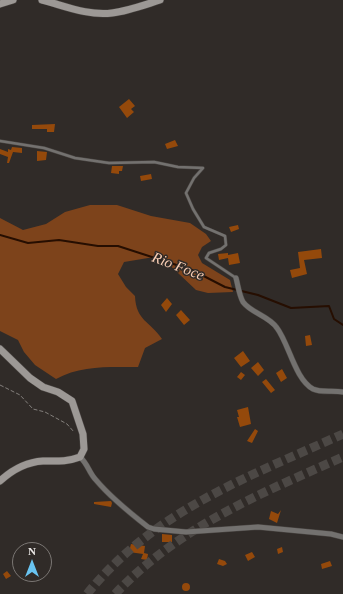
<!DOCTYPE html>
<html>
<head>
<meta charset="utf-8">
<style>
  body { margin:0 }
  #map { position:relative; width:343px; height:594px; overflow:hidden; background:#302b28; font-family:Georgia,serif }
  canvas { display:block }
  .north { position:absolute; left:12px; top:542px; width:40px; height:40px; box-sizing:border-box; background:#302b28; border:1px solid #7b7774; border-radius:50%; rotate:0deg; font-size:11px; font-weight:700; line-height:16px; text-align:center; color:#ece9e7 }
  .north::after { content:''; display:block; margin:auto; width:14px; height:18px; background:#69c4f1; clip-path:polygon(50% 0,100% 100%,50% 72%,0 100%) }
</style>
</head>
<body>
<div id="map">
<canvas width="343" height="594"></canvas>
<div class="north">N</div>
</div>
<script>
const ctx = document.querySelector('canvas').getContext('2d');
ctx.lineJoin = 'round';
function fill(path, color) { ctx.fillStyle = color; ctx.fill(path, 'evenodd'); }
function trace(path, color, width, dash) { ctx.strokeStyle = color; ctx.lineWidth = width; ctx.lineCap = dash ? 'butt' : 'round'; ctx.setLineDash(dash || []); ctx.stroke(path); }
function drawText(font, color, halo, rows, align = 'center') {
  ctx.font = font + ' Georgia,serif'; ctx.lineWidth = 3; ctx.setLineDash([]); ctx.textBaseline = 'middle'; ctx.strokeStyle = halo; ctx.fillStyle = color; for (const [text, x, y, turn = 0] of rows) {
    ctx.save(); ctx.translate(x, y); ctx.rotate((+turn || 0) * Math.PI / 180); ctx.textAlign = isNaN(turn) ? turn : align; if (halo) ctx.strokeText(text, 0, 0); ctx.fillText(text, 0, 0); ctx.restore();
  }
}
fill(new Path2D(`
  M90,205H117L151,216L190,223L206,234L211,241L202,247L198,255L202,263L230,280L233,292L208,293L196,290L160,256L124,262L118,274L126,287L135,296C136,321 150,321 162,339L145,348L138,367C110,367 81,365 56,379L35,365L24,352L18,340L0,331V218L23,230L46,224L65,212Z`), '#7d431b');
trace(new Path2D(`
  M0,235L28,243L59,240L98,246H118L192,270L225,287L258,295L291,308L329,306L334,319L343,325`), '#260e01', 2);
fill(new Path2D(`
  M129,99L135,106L131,109L134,112L127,118L119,107Z
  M55,124L54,132H47V129H32V125Z
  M175,140L178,146L167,149L165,144Z
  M12,147L22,148V153L13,152L9,163H7L8,157L0,154V149L8,152V149L11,150Z
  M37,151L47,152L46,160L37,161Z
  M112,166H123L122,171H119V174L111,173Z
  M151,174L152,179L141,181L140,176Z
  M238,225L239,229L231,232L229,227Z
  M321,249L322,258L304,260L307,274L292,278L290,270L300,268L298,252Z
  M228,253V255L238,253L240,263L229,265L228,258L219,260L218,254Z
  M167,298L172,304L166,312L161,305Z
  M181,310L190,320L184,325L176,315Z
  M310,335L312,345L306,346L305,336Z
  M243,351L250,361L241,367L234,358Z
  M258,362L264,370L258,376L251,368Z
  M282,369L287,378L281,382L276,373Z
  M241,372L245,375L241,380L237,377Z
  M266,379L275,390L271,393L262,382Z
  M248,407L251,424L240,427L237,417H239L237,410Z
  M255,429L258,431L252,443L247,441Z
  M111,501L112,503L111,507L94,504V502Z
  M281,510L277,523L269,519L271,511L278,514Z
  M162,534L172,535V542H162Z
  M131,544L145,546L144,553L148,554L147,560L141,559L143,554L129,552Z
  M282,547L283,552L278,554L277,549Z
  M252,552L255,557L248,561L245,555Z
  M219,559L225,561L227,564L223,566L217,564Z
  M330,561L332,566L322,569L321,564Z
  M7,571L11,576L6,579L3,574Z
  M182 587a4 4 0 1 1 8 0a4 4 0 1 1-8 0Z`), '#94490b');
trace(new Path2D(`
  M87,594C155,510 248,477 343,434
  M115,594C179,527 259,494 343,457`), '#4c4845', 9, [9, 4.5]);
const service = new Path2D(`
  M0,141L44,148L75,158L109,163L154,162L178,167L203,168L194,178L186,193L193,209L204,227L225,236L226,245L221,249L209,253L206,258L236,278`);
const minor = new Path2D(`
  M236,278C238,285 239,295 243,302C251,313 269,316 277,328C289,344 295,379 313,389C321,393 333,390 343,392
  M80,457C88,464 89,473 96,480C111,498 130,513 148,527L154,529L186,532L258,527L331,534L343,537`);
const secondary = new Path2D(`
  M42,0C65,6 88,16 112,13C128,11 144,5 160,0
  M0,4L13,0
  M0,349L30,378L43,387L58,392L72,401L83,434L84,449L80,457C67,462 56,461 43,461C26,462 12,470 0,481`);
trace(service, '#4a4643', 3.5);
trace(minor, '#4a4643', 6);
trace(secondary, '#4a4643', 8);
trace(new Path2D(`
  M0,385L20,395L33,409L45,412L67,424L74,432`), '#84807d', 1, [4, 2]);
trace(service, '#73716f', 2.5);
trace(minor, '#73716f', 5);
trace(secondary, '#9c9895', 7);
drawText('italic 15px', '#f9ceb4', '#302b28', [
  ["Rio Foce",178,267,21]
]);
</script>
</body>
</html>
